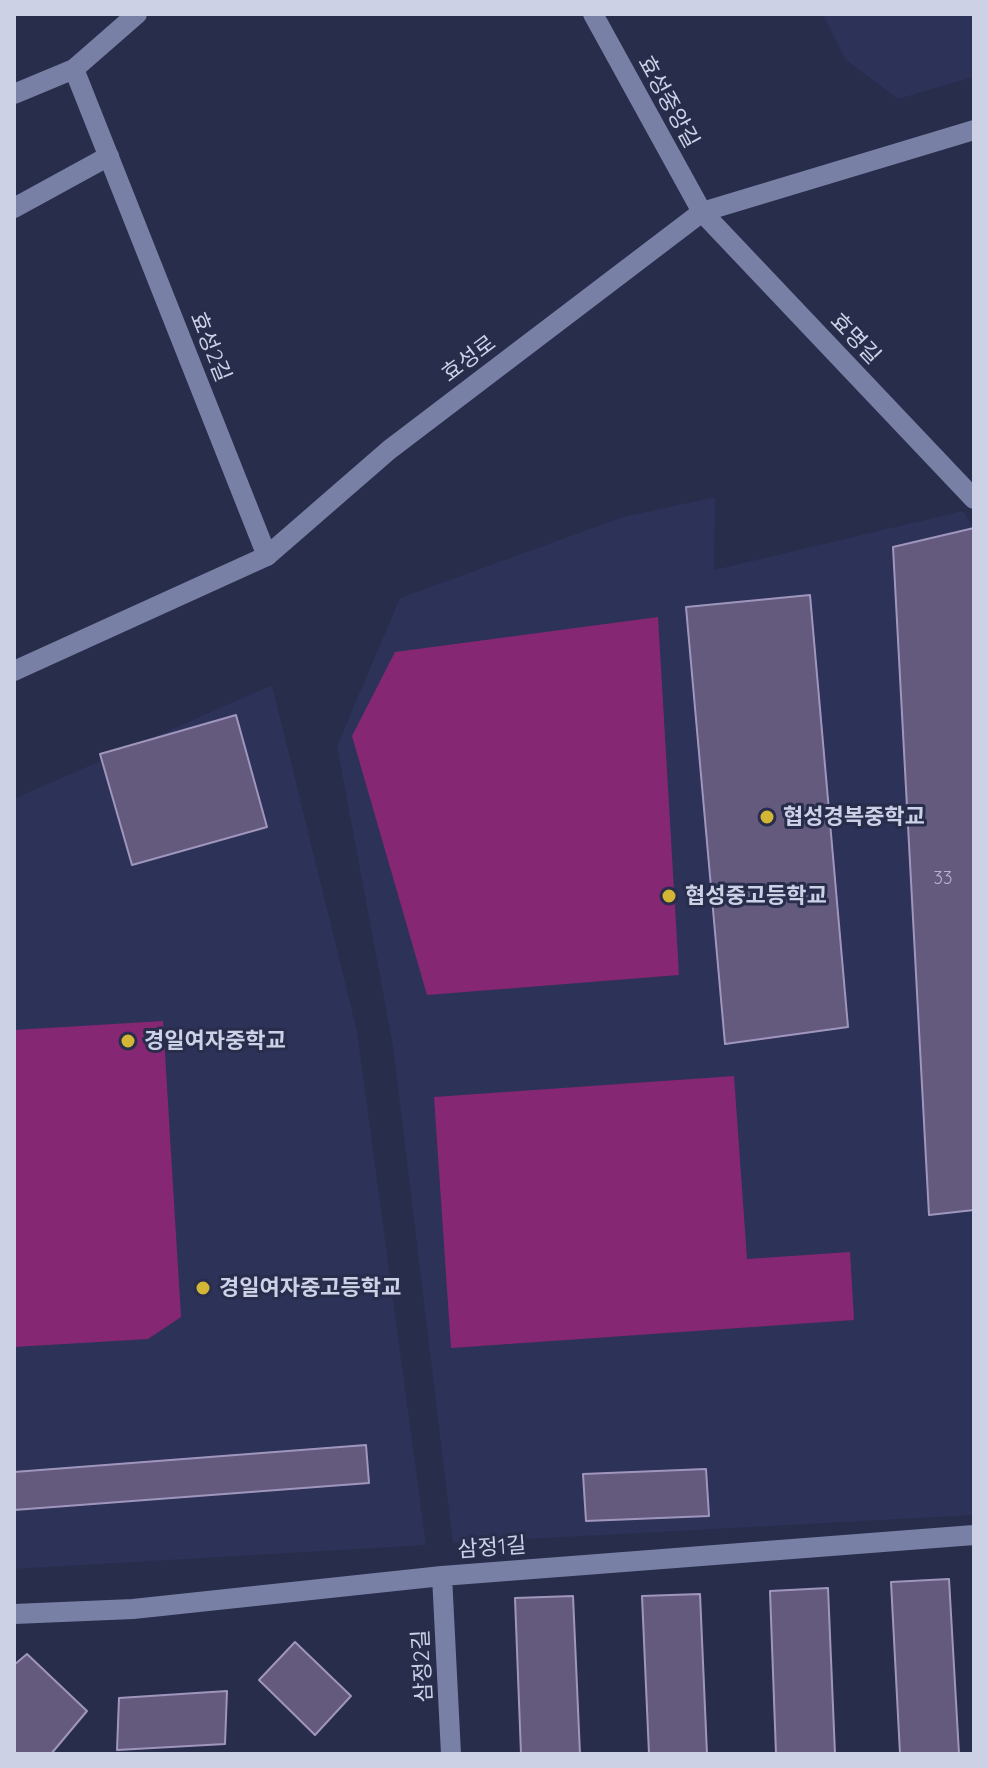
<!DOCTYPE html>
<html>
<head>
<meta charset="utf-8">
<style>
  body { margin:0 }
  #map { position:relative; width:988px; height:1768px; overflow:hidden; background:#282d4c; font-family:Quicksand,sans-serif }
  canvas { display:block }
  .frame { position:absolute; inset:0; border:16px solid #cdd1e6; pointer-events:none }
</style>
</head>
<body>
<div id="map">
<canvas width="988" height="1768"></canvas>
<div class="frame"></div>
</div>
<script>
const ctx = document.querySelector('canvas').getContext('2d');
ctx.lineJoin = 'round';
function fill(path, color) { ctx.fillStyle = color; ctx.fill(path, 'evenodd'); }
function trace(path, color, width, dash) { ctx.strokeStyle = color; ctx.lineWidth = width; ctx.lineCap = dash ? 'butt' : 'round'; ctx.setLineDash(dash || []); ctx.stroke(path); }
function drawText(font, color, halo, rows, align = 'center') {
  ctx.font = font + ' Quicksand,"Noto Sans KR",sans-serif'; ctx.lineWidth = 6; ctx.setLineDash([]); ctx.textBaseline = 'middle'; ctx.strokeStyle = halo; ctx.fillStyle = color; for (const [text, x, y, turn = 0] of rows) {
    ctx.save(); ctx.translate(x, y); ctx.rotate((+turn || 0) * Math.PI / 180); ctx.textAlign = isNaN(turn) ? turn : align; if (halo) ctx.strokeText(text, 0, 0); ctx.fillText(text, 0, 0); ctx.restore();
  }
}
fill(new Path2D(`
  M823,14H974V77L898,99L846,60Z
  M715,497L714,570L963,511L974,528V1515L453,1543L393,1046L337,746L400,598L623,517Z
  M272,685L357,1031L426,1545L14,1569V799Z`), '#2d3258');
fill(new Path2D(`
  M658,617L679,975L427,995L352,736L395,652Z
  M163,1021L181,1317L148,1339L14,1347V1030Z
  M734,1076L747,1259L850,1252L854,1320L451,1348L434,1097Z`), '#852773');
const building = new Path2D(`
  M974,528V1210L929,1215L893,547Z
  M810,595L848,1027L725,1044L686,607Z
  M236,715L267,827L132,865L100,754Z
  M366,1445L369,1483L14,1510V1472Z
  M706,1469L709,1516L586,1521L583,1474Z
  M949,1579L959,1754H900L891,1582Z
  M828,1588L835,1754H776L770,1591Z
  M700,1594L707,1754H649L642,1596Z
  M573,1596L580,1754H521L515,1598Z
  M295,1642L351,1696L315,1735L259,1680Z
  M27,1654L87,1711L51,1754H14V1665Z
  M227,1691L225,1744L117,1750L119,1698Z`);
fill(building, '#645a7e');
trace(building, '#a096bd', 2);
trace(new Path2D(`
  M74,69L267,556
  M14,94L74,69L137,14
  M14,208L109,156
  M442,1576L451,1754
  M14,1614L133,1609L442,1576L974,1535`), '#7980a5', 20);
trace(new Path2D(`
  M593,14L702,212L974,499`), '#7980a5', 20);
trace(new Path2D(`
  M14,671L267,556L389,450L702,212L974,130`), '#7980a5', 20);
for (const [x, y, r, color] of [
  [767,817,8,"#d3b635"],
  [669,896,8,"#d3b635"],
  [128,1041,8,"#d3b635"],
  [203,1288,8,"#d3b635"]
]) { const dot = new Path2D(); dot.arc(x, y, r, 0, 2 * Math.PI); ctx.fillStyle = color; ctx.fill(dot); trace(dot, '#282d4c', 3); }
drawText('18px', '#b3b3cc', null, [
  ["33",943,879]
]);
drawText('22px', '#cdd1e6', '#282d4c', [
  ["효성중앙길",668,102,61],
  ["효명길",855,339,46],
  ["효성2길",210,347,68],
  ["효성로",469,359,-37],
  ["삼정1길",492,1548,-4],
  ["삼정2길",423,1666,-93]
]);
drawText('bold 22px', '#cdd1e6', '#282d4c', [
  ["협성경복중학교",783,817],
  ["협성중고등학교",685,896],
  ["경일여자중학교",144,1041],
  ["경일여자중고등학교",219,1288]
], 'left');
</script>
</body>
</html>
